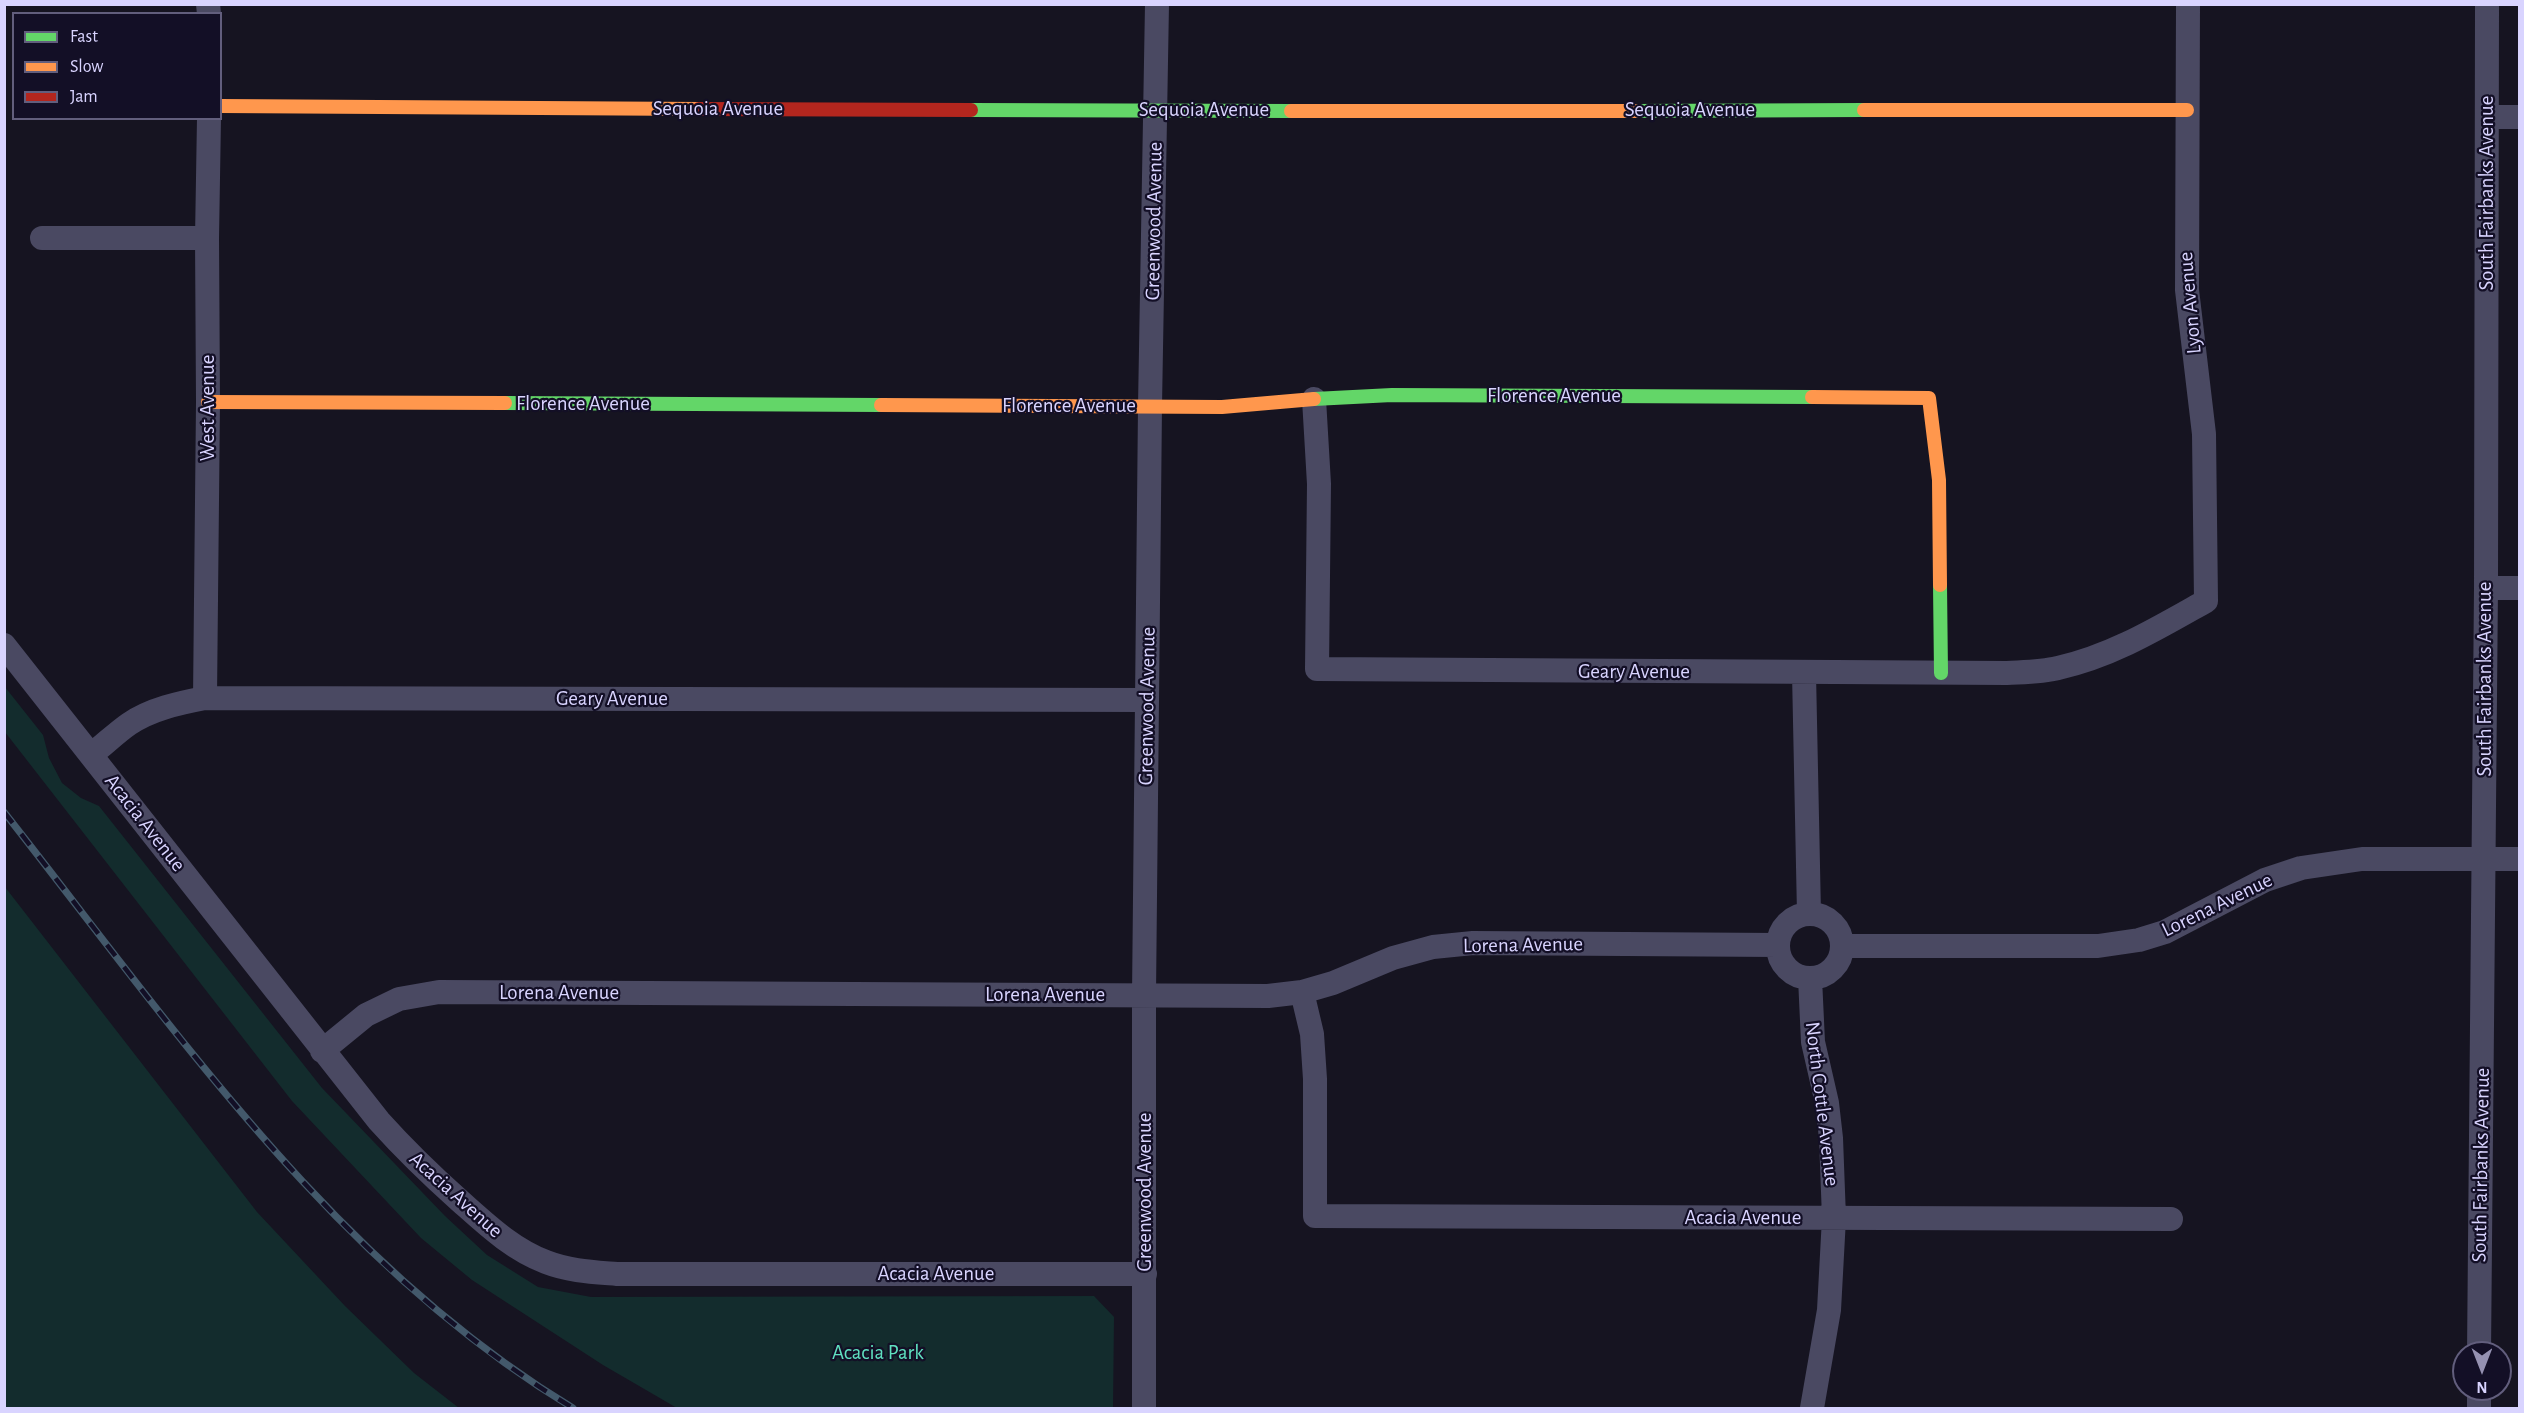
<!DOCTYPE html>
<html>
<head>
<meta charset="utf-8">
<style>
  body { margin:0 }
  #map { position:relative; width:2524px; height:1413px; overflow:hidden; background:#161421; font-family:"Alegreya Sans",sans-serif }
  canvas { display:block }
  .frame { position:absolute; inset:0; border:6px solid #d9d4ff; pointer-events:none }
  .legend { position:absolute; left:12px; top:12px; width:210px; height:108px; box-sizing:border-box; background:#130f26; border:2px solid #625e7d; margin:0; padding:8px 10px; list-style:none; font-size:18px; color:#d9d4ff }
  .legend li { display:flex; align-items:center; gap:12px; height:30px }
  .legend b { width:30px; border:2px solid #625e7d }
  .north { position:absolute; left:2452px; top:1341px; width:60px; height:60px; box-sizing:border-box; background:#130f26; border:2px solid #625e7d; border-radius:50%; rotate:180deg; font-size:16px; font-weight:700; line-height:24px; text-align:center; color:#d9d4ff }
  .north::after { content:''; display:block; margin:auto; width:21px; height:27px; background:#9591b1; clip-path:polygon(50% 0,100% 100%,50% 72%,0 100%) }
</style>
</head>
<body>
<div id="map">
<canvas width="2524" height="1413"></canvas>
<div class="frame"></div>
<ul class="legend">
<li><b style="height:8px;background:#63d668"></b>Fast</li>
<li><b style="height:8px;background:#ff974d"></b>Slow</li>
<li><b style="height:8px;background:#b3261e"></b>Jam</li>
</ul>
<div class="north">N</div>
</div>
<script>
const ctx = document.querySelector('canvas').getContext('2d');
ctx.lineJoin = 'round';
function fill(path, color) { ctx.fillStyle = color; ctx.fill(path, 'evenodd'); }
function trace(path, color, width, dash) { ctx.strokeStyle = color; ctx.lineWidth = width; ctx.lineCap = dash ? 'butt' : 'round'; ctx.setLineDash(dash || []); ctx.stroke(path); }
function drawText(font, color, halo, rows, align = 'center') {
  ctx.font = font + ' "Alegreya Sans",sans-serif'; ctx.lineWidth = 4.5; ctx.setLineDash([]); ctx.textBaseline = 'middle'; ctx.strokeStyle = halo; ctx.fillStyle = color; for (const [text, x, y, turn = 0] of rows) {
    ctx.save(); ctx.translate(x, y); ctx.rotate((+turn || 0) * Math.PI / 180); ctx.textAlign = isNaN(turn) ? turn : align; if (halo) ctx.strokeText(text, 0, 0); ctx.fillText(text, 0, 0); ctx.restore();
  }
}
fill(new Path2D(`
  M5,687L43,735L49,758L62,783L81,798L99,806L322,1088L445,1216L487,1255L538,1287L591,1297L1094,1296L1114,1317L1113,1408H677L603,1365L472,1280L421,1238L292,1101L5,732Z
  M5,887L257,1212L345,1306L414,1373L459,1408H5Z`), '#132c2d');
trace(new Path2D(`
  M208,4L209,14
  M2487,117H2520
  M42,238H207
  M1314,399L1319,484L1317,669L2007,673C2024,672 2042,672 2058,668C2112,656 2158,628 2206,601L2204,434L2187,290L2188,4
  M2486,588H2520
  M4,645L379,1121C405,1150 432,1176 460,1201C487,1225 512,1249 546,1262C569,1271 593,1272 617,1274H1145
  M1804,673L1809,914
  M205,698L208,402L207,238L209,118
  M92,754C104,745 116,733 129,724C151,709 179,703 205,698L1147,700
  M1778 946a32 32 0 1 1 64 0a32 32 0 1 1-64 0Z
  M1842,946H2098L2139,940L2165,932L2265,880L2301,868L2362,859H2520
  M1810,978L1813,1042L1827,1103L1831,1138L1834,1218L1829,1310L1812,1408
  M1302,992L1312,1034L1315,1079V1216L2171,1219
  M322,1051L366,1015L399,999L439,992L1268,996L1302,992L1333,983L1393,958L1433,947L1473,943L1778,945
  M2479,1353L2486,588L2487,4
  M1144,1408V995L1150,406L1157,4
  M2479,1408V1389`), '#4a4962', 24);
trace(new Path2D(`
  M971,110L1291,111
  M1636,111L1864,110
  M1314,399L1392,395L1812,397
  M505,403L881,405
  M1940,585L1941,673`), '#63d668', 14);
trace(new Path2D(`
  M220,106L699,109
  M1864,110H2187
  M1291,111H1636
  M1812,397L1929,398L1939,480L1940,585
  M208,402L505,403
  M881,405L1222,407L1314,399`), '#ff974d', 14);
trace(new Path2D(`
  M699,109L971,110`), '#b3261e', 14);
const rail = new Path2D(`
  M4,812C174,1028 334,1264 573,1408`);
trace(rail, '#43596b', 7);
trace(rail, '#130f26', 4.5, [14]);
drawText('21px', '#d9d4ff', '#130f26', [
  ["Sequoia Avenue",718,109],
  ["Sequoia Avenue",1204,110],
  ["Sequoia Avenue",1690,110],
  ["South Fairbanks Avenue",2487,193,-90],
  ["Greenwood Avenue",1154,221,-89],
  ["Lyon Avenue",2190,303,-95],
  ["Florence Avenue",1554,396],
  ["Florence Avenue",583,404],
  ["Florence Avenue",1069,406],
  ["West Avenue",208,408,-90],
  ["Geary Avenue",1634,672],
  ["South Fairbanks Avenue",2485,679,-90],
  ["Geary Avenue",612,699],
  ["Greenwood Avenue",1147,706,-89],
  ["Acacia Avenue",145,823,52],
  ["Lorena Avenue",2217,905,-26],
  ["Lorena Avenue",1523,945,-1],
  ["Lorena Avenue",559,993],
  ["Lorena Avenue",1045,995],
  ["North Cottle Avenue",1822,1104,83],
  ["South Fairbanks Avenue",2481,1165,-89],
  ["Greenwood Avenue",1145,1192,-90],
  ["Acacia Avenue",456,1195,42],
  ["Acacia Avenue",1743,1218],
  ["Acacia Avenue",936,1274]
]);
drawText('21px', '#5fe0c0', '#130f26', [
  ["Acacia Park",878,1353]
]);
</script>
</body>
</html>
